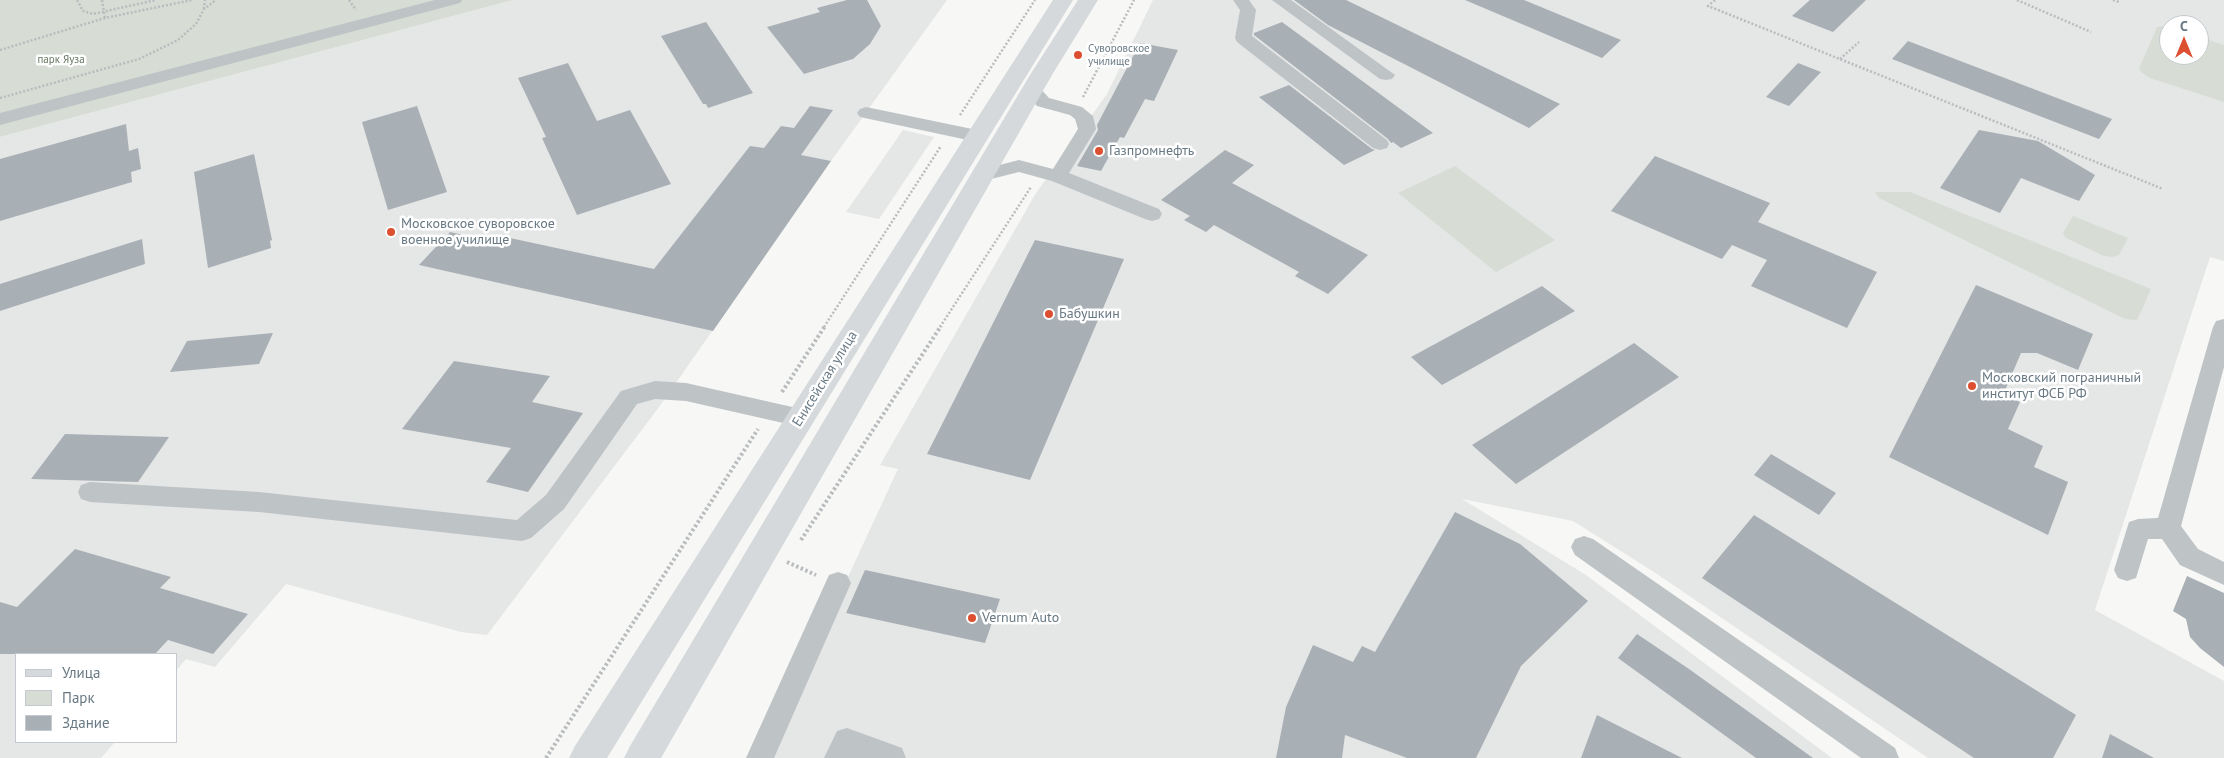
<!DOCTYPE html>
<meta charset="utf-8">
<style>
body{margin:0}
#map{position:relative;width:2224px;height:758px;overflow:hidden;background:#f7f7f5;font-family:"PT Sans",sans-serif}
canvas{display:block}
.legend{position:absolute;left:15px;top:653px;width:162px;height:90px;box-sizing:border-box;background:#fff;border:1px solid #c3c9ce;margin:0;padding:6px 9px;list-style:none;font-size:15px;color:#687984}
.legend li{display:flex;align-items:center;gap:10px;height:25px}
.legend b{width:25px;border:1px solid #c3c9ce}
.north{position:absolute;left:2159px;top:15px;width:50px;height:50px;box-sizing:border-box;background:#fff;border:1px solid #c3c9ce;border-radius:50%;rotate:0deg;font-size:14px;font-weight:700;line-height:20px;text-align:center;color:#687984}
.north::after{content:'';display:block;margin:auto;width:18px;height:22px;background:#dc4f30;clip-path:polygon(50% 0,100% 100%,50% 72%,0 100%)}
</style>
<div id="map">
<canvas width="2224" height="758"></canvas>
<ul class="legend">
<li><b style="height:6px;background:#d5d9dc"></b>Улица</li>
<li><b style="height:14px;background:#d7dcd4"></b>Парк</li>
<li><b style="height:14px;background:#a8b0b5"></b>Здание</li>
</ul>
<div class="north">С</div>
</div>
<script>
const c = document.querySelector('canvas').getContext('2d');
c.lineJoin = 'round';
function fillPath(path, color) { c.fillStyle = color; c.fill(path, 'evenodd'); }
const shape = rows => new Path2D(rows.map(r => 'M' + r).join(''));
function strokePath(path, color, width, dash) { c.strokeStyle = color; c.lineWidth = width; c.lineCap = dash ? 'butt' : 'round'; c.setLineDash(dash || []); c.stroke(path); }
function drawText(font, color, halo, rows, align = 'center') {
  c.font = font + ' "PT Sans",sans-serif'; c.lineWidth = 5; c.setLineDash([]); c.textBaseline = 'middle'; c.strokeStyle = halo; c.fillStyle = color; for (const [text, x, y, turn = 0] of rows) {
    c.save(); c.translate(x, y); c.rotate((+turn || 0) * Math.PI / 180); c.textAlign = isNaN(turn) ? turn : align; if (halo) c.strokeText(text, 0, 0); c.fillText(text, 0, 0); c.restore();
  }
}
fillPath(shape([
 [513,0,947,0,831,161,659,407,487,635,461,632,286,584,215,667,186,659,176,671,176,654,16,654,16,742,115,742,101,758,0,758,0,137],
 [1153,0,2224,0,2224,261,2210,257,2095,610,2224,681,2224,758,1928,758,1654,572,1573,521,1462,499,1586,575,1832,758,764,758,898,469,880,465,1036,193,1107,94],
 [2169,25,2199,25,2199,55,2169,55],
 [903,130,934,137,879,219,846,212]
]), '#e5e6e6');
fillPath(shape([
 [0,0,513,0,0,137],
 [2164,26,2169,27,2169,55,2199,55,2199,37,2224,45,2224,102,2150,78,2142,73,2139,69,2157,27],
 [1455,166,1555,240,1496,272,1398,193],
 [1875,192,1910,192,2151,289,2137,320,2125,319,1879,198],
 [2073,216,2128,238,2119,255,2113,257,2104,256,2066,238,2063,233]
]), '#d7dcd4');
fillPath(shape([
 [847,0,867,0,881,26,870,44,853,59,804,74,767,27,820,12,817,8],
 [1294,0,1346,0,1560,104,1529,128,1328,25],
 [1465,0,1524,0,1621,40,1602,58],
 [1810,0,1866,0,1833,32,1792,16],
 [706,22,753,93,708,108,706,104,703,104,661,36],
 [1282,22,1418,122,1433,133,1401,148,1393,142,1391,143,1388,139,1254,35,1254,33],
 [1908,41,2112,119,2099,139,1892,59],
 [1140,43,1178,50,1154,101,1145,99,1124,138,1120,137,1101,171,1077,166,1098,130,1097,125],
 [568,63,597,121,630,110,671,184,577,215,542,138,546,137,518,78],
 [1798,63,1821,72,1789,106,1766,97],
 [1289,85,1372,149,1375,150,1344,165,1259,97],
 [417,106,447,192,388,210,362,122],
 [810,106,833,110,801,155,831,161,713,331,419,265,450,232,490,241,496,235,654,269,750,146,764,148,781,126,794,128],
 [126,124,129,151,138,148,141,169,131,172,132,182,0,221,0,159],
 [1979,130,2038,141,2095,175,2079,201,2021,178,2000,213,1940,188],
 [1225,150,1254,165,1232,183,1368,255,1328,294,1295,276,1299,272,1214,225,1206,232,1184,220,1190,216,1161,200],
 [254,154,272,240,270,241,271,248,208,268,194,172],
 [1655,156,1770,203,1758,222,1877,272,1847,328,1751,286,1767,260,1732,245,1722,259,1611,211],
 [142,239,145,264,0,311,0,284],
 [1035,240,1124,259,1030,480,927,454],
 [1976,285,2093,334,2078,370,2037,353,2021,353,2003,395,2020,402,2008,429,2043,446,2034,467,2068,482,2048,535,1889,457],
 [1542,286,1575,311,1442,385,1411,357],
 [273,333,259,364,170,372,187,341],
 [1634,343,1679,377,1516,484,1472,445],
 [454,361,550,376,532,402,583,413,528,492,486,482,511,448,402,429],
 [65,434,169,437,138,482,31,479],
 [1771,454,1836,493,1819,515,1754,475],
 [1455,512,1520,544,1588,601,1521,666,1476,758,1407,758,1345,735,1342,758,1276,758,1286,707,1313,645,1353,662,1362,646,1375,652],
 [1754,515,2076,715,2053,758,1974,758,1702,578],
 [75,549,171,577,160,588,248,614,213,654,168,640,155,654,0,654,0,602,17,607],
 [865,570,1000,599,985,643,846,613],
 [2187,576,2224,593,2224,667,2200,648,2190,637,2186,619,2173,611],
 [1637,634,1689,669,1813,758,1756,758,1618,658],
 [1597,715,1682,758,1581,758],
 [2110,734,2154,758,2102,758]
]), '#a8b0b5');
strokePath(shape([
 [77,0,83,11,93,14,156,0],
 [102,0,105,18],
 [349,0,356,10],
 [1715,0,1708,6,2163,189],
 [2017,0,2091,32],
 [2113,0,2119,2],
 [204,9,205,0],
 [0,50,105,18,192,0],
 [1840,59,1859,42],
 [1083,97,1134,0],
 [0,98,139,59,178,40,196,24,204,9,216,0],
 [960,115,1035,0],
 [824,327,941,146],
 [940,327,1031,187]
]), '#b9bcbe', 2.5, [2, 2]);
strokePath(shape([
 [782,392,825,326],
 [801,540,941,326],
 [787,562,816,575],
 [546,758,758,429]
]), '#b9bcbe', 4, [2.5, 2.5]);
fillPath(shape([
 [435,0,462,0,460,3,0,125,0,113,435,0],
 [1233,0,1249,0,1256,10,1252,36,1387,140,1389,144,1387,148,1380,150,1373,148,1237,42,1235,38,1240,10,1233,0],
 [1272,0,1291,0,1395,75,1392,79,1386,80,1380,79,1272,0],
 [1032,85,1038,86,1049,98,1082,107,1093,116,1096,129,1069,173,1159,209,1162,214,1159,219,1152,221,1145,219,1052,181,1019,172,983,181,976,179,973,175,976,171,1019,160,1053,169,1078,129,1075,119,1070,115,1037,106,1023,90,1026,86,1032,85],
 [866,107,977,130,984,132,986,136,984,140,977,142,860,117,857,113,860,109,866,107],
 [2224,319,2224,367,2181,526,2198,549,2224,562,2224,585,2180,565,2162,539,2148,539,2136,578,2127,581,2118,578,2114,570,2129,522,2138,519,2158,518,2213,327,2216,321,2224,319],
 [655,381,686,383,801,409,809,412,813,418,809,424,801,427,686,401,655,399,637,404,564,509,531,538,522,541,259,512,90,502,81,499,78,492,81,485,90,482,259,492,517,520,546,495,621,391,655,381],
 [1584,536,1593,539,1895,748,1899,758,1861,758,1575,555,1571,547,1575,539,1584,536],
 [838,572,847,575,851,583,774,758,746,758,829,575,838,572],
 [847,728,902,748,906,758,824,758,837,731,847,728]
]), '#bec3c6');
fillPath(shape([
 [1053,0,1073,0,607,758,569,758,575,746,1053,0],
 [1078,0,1098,0,1052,75,661,758,624,758,630,746,1030,75,1078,0]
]), '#d5d9dc');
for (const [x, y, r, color] of [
 [1078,55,5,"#dc4f30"],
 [1099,151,5,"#dc4f30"],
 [391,232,5,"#dc4f30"],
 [1049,314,5,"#dc4f30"],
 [1972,386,5,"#dc4f30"],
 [972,618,5,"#dc4f30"]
]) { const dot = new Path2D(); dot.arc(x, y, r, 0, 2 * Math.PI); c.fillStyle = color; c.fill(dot); strokePath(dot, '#fff', 2); }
drawText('11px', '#687984', '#fff', [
 ["Суворовское",1088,49],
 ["училище",1088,62]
], 'left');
drawText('11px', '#677762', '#fff', [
 ["парк Яуза",61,60]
]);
drawText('14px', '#687984', '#fff', [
 ["Газпромнефть",1109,151],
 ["Московское суворовское",401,224],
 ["военное училище",401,240],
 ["Бабушкин",1059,314],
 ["Московский пограничный",1982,378],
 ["институт ФСБ РФ",1982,394],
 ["Vernum Auto",982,618]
], 'left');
drawText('14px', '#687984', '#fff', [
 ["Енисейская улица",825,379,-58]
]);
</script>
